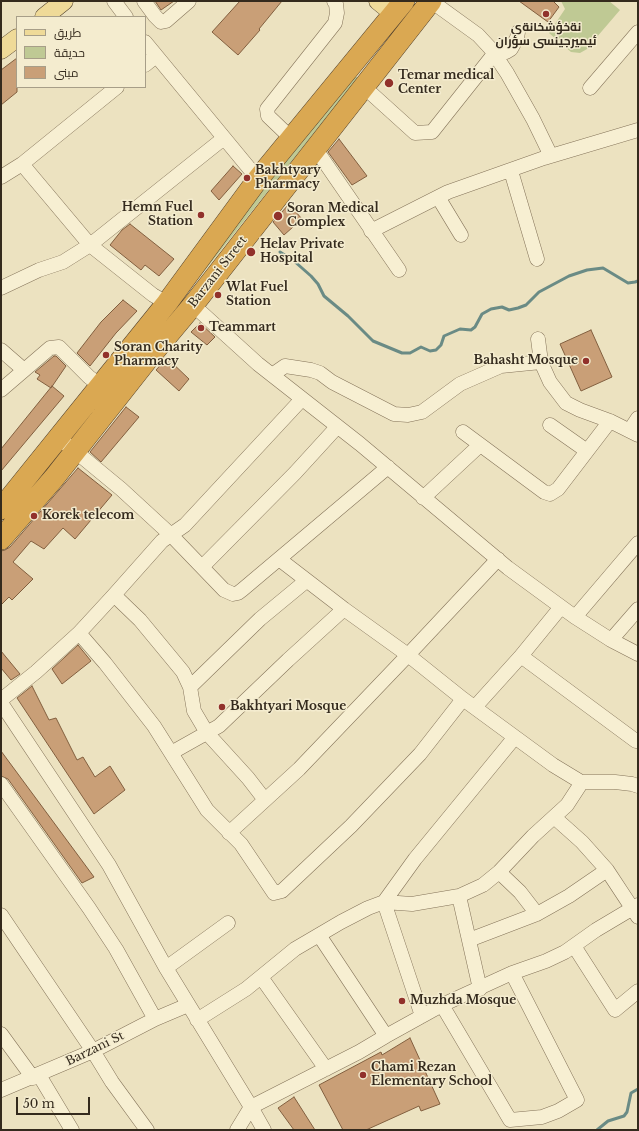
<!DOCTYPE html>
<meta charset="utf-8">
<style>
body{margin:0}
#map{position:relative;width:639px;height:1131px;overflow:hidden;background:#ece2c0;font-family:"Libre Baskerville",Cairo,serif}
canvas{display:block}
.frame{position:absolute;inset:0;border:2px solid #342a1d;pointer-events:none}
.legend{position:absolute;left:16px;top:16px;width:130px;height:72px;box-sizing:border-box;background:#f4eccf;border:1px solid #a79e88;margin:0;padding:5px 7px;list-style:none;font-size:12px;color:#342a1d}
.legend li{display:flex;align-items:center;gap:8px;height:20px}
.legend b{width:20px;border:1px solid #a79e88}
.scale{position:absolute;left:16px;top:1097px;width:74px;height:18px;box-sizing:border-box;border:2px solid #342a1d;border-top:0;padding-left:5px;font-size:12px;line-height:14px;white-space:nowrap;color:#342a1d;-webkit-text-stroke:3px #f4eccf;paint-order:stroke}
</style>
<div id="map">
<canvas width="639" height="1131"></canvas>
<div class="frame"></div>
<ul class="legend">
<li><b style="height:5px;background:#efda98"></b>طريق</li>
<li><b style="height:11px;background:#bfc994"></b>حديقة</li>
<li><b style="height:11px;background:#c99f77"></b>مبنى</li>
</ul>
<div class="scale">50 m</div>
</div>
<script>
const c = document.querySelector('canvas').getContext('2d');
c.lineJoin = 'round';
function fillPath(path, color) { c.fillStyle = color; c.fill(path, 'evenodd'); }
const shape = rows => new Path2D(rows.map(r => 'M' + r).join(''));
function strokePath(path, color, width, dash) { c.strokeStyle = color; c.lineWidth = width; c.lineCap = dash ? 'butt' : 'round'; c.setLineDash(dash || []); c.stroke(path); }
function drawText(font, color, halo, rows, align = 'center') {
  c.font = font + ' "Libre Baskerville",Cairo,serif'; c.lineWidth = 3; c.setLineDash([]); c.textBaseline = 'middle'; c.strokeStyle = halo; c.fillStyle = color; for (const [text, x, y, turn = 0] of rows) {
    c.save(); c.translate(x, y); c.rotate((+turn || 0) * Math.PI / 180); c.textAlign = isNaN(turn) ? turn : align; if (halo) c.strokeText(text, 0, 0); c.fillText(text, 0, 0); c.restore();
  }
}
fillPath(shape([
 [561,1,609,1,620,10,596,38,596,44,580,53,571,52,549,33,565,9],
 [354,76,357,77,357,79,70,440,67,442,268,180]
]), '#bfc994');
strokePath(shape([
 [280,252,294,261,311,276,318,284,324,296,348,316,373,341,402,353,410,353,421,347,430,351,436,350,441,345,444,336,460,329,471,330,475,327,482,314,491,309,502,307,509,310,518,308,526,305,539,292,569,276,587,270,603,268,628,283,635,282,638,281],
 [597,1130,608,1121,624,1116,627,1112,631,1093,638,1089]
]), '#6a8b85', 3);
const building = shape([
 [155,1,174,1,161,10,155,1],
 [240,1,282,1,259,29,260,30,238,55,212,32,240,1],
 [519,1,553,1,559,7,548,22,519,1],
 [17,58,17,92,1,105,1,70,17,58],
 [339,139,367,176,352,185,328,152,339,139],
 [233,166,242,174,219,200,211,191,233,166],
 [289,204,302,219,284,235,273,222,289,204],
 [130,224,174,259,159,276,145,265,141,270,110,245,122,230,130,224],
 [123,300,137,311,116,333,90,366,77,353,101,322,123,300],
 [200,323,215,337,207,345,191,332,200,323],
 [591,330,612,377,581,391,560,344,591,330],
 [54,356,56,356,66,366,51,388,37,379,40,375,35,372,54,356],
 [167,358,189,379,179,391,156,370,167,358],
 [52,386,64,396,1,471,1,449,52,386],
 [126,407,139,417,101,462,90,452,126,407],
 [78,468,112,495,75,539,63,528,44,549,31,541,13,562,33,579,12,600,9,597,1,605,1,551,5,550,10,547,78,468],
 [78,645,91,661,62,684,52,669,78,645],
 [1,651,20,674,11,680,1,668,1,651],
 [32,686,49,720,56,718,77,760,83,757,95,777,110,766,125,790,94,814,17,698,32,686],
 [1,751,94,877,82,883,8,779,1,776,1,751],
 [410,1038,440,1104,421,1111,419,1106,366,1130,343,1130,319,1085,381,1052,382,1055,410,1038],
 [294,1097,315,1130,294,1130,278,1108,294,1097]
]);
fillPath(building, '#c99f77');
strokePath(building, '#825f3f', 1);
const minor = shape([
 [114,1,126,17],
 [144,1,155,16,161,22,166,21,189,1],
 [431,1,478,35,491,49,507,73,533,119,551,156],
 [145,42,258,179],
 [145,65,156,56],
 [363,86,415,133,432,132,494,54,506,52,511,49,517,38,518,32],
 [590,88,638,32],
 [291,138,268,116,267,109,335,23,337,13,336,4,334,1],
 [315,148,399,270],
 [22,164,90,245,153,295,167,303],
 [511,171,537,259],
 [1,177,22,164,117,87],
 [438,197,461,235],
 [371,231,448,192,544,158,638,130],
 [1,288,39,270,63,262,90,245,219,142,225,140],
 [193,305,258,364,360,444,508,568,575,617,611,640,638,654],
 [538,339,541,362,550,382,566,403,580,410,610,421,638,435],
 [1,350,24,370],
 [272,375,285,366,311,370,320,373,332,382,394,414,408,415,422,412,460,384,501,366,541,362],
 [1,390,50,348,59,347,89,377,100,385],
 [550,425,587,451],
 [630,430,638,418],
 [463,432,544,492,550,494,558,489,610,421],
 [58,437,121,489,171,535,224,590,233,594,238,593,242,590,388,467],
 [423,498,480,445],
 [279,559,344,609,408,655,463,699,553,765,581,782,615,782,632,784,638,786],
 [202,567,295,473,337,427],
 [114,595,140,620,183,672,190,687,194,711,207,733,248,778,265,800],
 [575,617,638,543],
 [79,633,105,663,154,726,207,810,241,844,274,893,282,891,351,826,420,754,463,699],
 [611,640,638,609],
 [521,656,636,741],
 [190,687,260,619,306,581],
 [1,700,36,672,79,633,114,595,162,541,185,525,302,399],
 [1,703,109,865,166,968,251,1107,264,1130],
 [475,707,521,656,561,607],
 [171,753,219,726,288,660,344,609],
 [1,784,89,908,116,949,155,1019],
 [554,817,582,842,607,870,638,917],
 [229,833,299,769,408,655,498,559],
 [499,872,520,892,537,914],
 [459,896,480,989],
 [1,915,93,1051,112,1082,147,1130],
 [319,935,386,1036],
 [469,940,537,914,569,896,607,870],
 [574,946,615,1010,638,991],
 [166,968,228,923],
 [261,977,326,1069],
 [442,1005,510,1120,542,1117,558,1111,577,1100,512,973],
 [422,1016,384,902,415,859,515,737],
 [197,1020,246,989,295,949,341,922,368,908,384,902,412,904,459,896,483,885,499,872,533,836,567,805,582,782],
 [1,1034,33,1078],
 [39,1075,72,1130],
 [1,1090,93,1051,155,1019,188,1005],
 [237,1130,251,1107,359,1052,386,1036,442,1005,512,973,546,961,565,952,596,930,638,905]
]);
const major = shape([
 [378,1,394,14],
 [44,17,64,1],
 [1,50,17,38]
]);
const highway = shape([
 [1,509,167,303,258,179,404,1],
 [1,539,54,478,147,360,193,305,431,1]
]);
strokePath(minor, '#847359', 15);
strokePath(major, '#52412d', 19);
strokePath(highway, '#52412d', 22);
strokePath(minor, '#f7efd2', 14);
strokePath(major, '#efda98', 18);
strokePath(highway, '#daa852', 21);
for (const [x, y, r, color] of [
 [546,14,4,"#91312b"],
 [389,83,5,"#91312b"],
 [247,178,4,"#91312b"],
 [201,215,4,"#91312b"],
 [278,216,5,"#91312b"],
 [251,252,5,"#91312b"],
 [218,295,4,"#91312b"],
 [201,328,4,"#91312b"],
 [106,355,4,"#91312b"],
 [586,361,4,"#91312b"],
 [34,516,4,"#91312b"],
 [222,707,4,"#91312b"],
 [402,1001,4,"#91312b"],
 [363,1075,4,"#91312b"]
]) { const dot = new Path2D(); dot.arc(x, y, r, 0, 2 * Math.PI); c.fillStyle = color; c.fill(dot); strokePath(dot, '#f4eccf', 1.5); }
drawText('bold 12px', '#342a1d', '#f4eccf', [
 ["نةخؤشخانةى",546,28,"center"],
 ["ئیميرجينسى سؤران",546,42,"center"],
 ["Temar medical",398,76],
 ["Center",398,90],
 ["Bakhtyary",255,171],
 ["Pharmacy",255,185],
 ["Hemn Fuel",193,208,"right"],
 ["Station",193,222,"right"],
 ["Soran Medical",287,209],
 ["Complex",287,223],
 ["Helav Private",260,245],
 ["Hospital",260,259],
 ["Wlat Fuel",226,288],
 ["Station",226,302],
 ["Teammart",209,328],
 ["Soran Charity",114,348],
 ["Pharmacy",114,362],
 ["Bahasht Mosque",578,361,"right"],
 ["Korek telecom",42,516],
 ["Bakhtyari Mosque",230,707],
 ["Muzhda Mosque",410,1001],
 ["Chami Rezan",371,1068],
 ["Elementary School",371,1082]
], 'left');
drawText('12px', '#342a1d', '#f4eccf', [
 ["Barzani Street",218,272,-52],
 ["Barzani St",95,1049,-26]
]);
</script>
